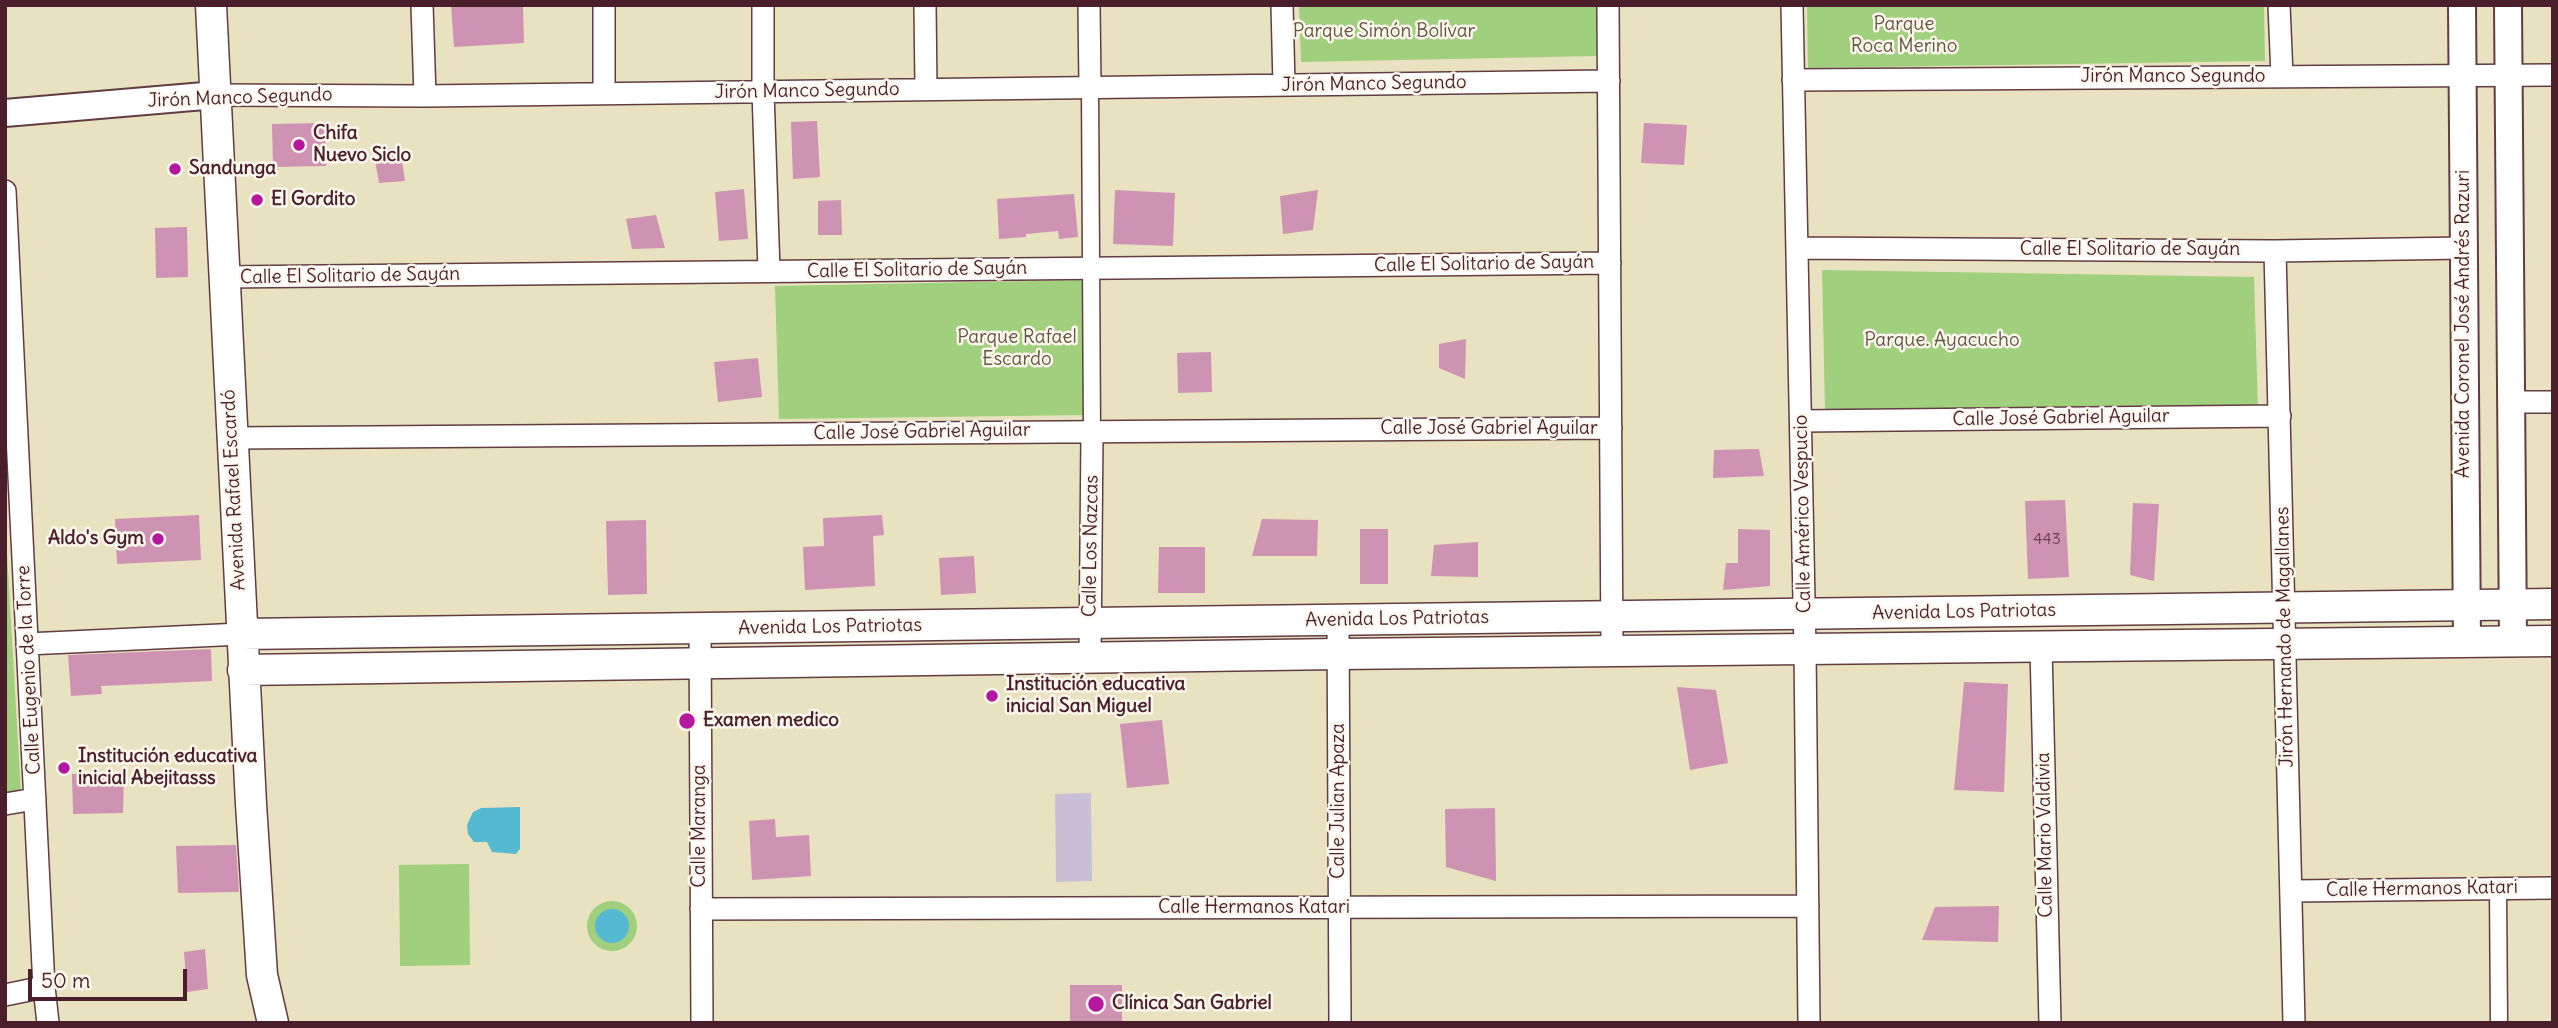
<!DOCTYPE html>
<meta charset="utf-8">
<style>
body{margin:0}
#map{position:relative;width:2558px;height:1028px;overflow:hidden;background:#e9e2c0;font-family:Delius,sans-serif}
canvas{display:block}
.frame{position:absolute;inset:0;border:7px solid #4a1f2b;pointer-events:none}
.scale{position:absolute;left:28px;top:969px;width:159px;height:32px;box-sizing:border-box;border:4px solid #4a1f2b;border-top:0;padding-left:9px;font-size:21px;line-height:24px;white-space:nowrap;color:#4a1f2b;-webkit-text-stroke:5px #fbf7ec;paint-order:stroke}
</style>
<div id="map">
<canvas width="2558" height="1028"></canvas>
<div class="frame"></div>
<div class="scale">50 m</div>
</div>
<script>
const c = document.querySelector('canvas').getContext('2d');
c.lineJoin = 'round';
function fillPath(path, color) { c.fillStyle = color; c.fill(path, 'evenodd'); }
const shape = rows => new Path2D(rows.map(r => 'M' + r).join(''));
function strokePath(path, color, width, dash) { c.strokeStyle = color; c.lineWidth = width; c.lineCap = dash ? 'butt' : 'round'; c.setLineDash(dash || []); c.stroke(path); }
function drawText(font, color, halo, rows, align = 'center') {
  c.font = font + ' Delius,sans-serif'; c.lineWidth = 5; c.setLineDash([]); c.textBaseline = 'middle'; c.strokeStyle = halo; c.fillStyle = color; for (const [text, x, y, turn = 0] of rows) {
    c.save(); c.translate(x, y); c.rotate((+turn || 0) * Math.PI / 180); c.textAlign = isNaN(turn) ? turn : align; if (halo) c.strokeText(text, 0, 0); c.fillText(text, 0, 0); c.restore();
  }
}
fillPath(shape([
 [1091,793,1092,881,1056,882,1055,794]
]), '#c9bfd7');
fillPath(shape([
 [1299,5,1596,5,1597,56,1301,62],
 [1807,5,2264,5,2265,61,1808,68],
 [1822,270,2254,277,2258,411,1825,411],
 [1086,280,1087,415,779,419,775,286],
 [5,519,21,794,5,796],
 [469,864,470,965,400,966,399,865],
 '587 926a25 25 0 1 1 50 0a25 25 0 1 1-50 0Z'
]), '#a0cf7d');
fillPath(shape([
 [520,807,520,849,516,854,492,852,487,842,474,842,468,834,467,825,473,812,481,808],
 '595 926a17 17 0 1 1 34 0a17 17 0 1 1-34 0Z'
]), '#54bad2');
fillPath(shape([
 [451,5,523,5,524,43,454,47],
 [817,121,820,177,793,179,791,122],
 [325,123,326,166,273,167,272,124],
 [1644,123,1687,125,1684,165,1641,163],
 [400,148,405,181,379,183,373,149],
 [744,189,748,239,719,241,715,192],
 [1115,190,1175,193,1173,246,1113,244],
 [1318,190,1313,230,1283,234,1280,196],
 [1074,194,1078,237,1059,239,1058,231,1026,234,1026,237,999,239,997,199],
 [841,200,842,235,818,235,818,201],
 [656,215,665,248,632,249,626,219],
 [187,227,188,277,156,278,155,228],
 [1466,339,1465,379,1439,368,1439,344],
 [1211,352,1212,392,1178,393,1177,353],
 [758,358,762,397,718,402,714,362],
 [1759,449,1764,476,1713,478,1714,450],
 [2065,500,2069,577,2028,579,2025,501],
 [2133,503,2159,504,2154,581,2130,575],
 [199,515,201,560,117,564,115,519],
 [882,515,884,535,873,536,875,586,805,590,803,547,824,546,823,518],
 [1262,519,1318,520,1317,556,1252,556],
 [646,520,647,594,608,595,606,521],
 [1360,529,1388,529,1388,584,1360,584],
 [1738,529,1770,530,1770,586,1723,590,1726,563,1738,563],
 [1478,542,1478,577,1431,576,1434,545],
 [1159,547,1205,547,1205,593,1158,593],
 [974,556,976,593,941,595,939,558],
 [211,649,212,681,101,686,102,694,71,696,68,655],
 [1964,682,2008,684,2004,792,1954,790],
 [1677,687,1716,690,1728,763,1690,770],
 [1162,720,1169,784,1127,788,1120,724],
 [124,773,123,813,73,814,72,774],
 [1495,808,1496,881,1446,867,1445,809],
 [775,819,776,837,809,835,811,876,752,880,749,821],
 [236,845,239,892,178,893,176,846],
 [1999,906,1998,942,1922,940,1935,907],
 [205,949,208,989,187,992,184,952],
 [1070,985,1122,985,1122,1023,1070,1023]
]), '#ce92b2');
const pedestrian = shape([
 [1090,87,1092,432],
 [2498,888,2499,1023]
]);
const minor = shape([
 [422,5,425,96],
 [763,5,763,91,769,271],
 [925,5,926,89],
 [1089,5,1090,87],
 [1282,5,1284,85],
 [1608,5,1612,652],
 [1792,5,1805,650,1809,1023],
 [2279,5,2282,76],
 [1793,80,2553,75],
 [604,93,604,5],
 [216,95,425,96,1609,81],
 [5,191,44,987,48,1023],
 [1797,248,2275,251,2464,248],
 [2275,251,2294,1023],
 [224,277,1610,263],
 [2511,402,2553,402],
 [1801,421,2280,416],
 [232,438,1611,428],
 [1338,620,1340,1023],
 [700,628,702,1023],
 [27,644,241,634],
 [2041,647,2050,1023],
 [1090,659,1092,432],
 [5,804,35,799],
 [2292,891,2553,888],
 [701,909,1808,906],
 [5,995,44,987]
]);
const tertiary = shape([
 [2462,5,2467,642],
 [2508,5,2513,641],
 [5,113,216,95]
]);
const secondary = shape([
 [211,5,251,804,262,975,273,1023],
 [241,634,2553,604],
 [243,670,1338,654,2553,641]
]);
strokePath(pedestrian, '#623c41', 19);
strokePath(minor, '#623c41', 24);
strokePath(tertiary, '#623c41', 30);
strokePath(secondary, '#623c41', 33);
strokePath(pedestrian, '#fff', 16);
strokePath(minor, '#fff', 21);
strokePath(tertiary, '#fff', 26);
strokePath(secondary, '#fff', 30);
for (const [x, y, r, color] of [
 [299,145,7,"#b5179e"],
 [175,169,7,"#b5179e"],
 [257,200,7,"#b5179e"],
 [158,539,7,"#b5179e"],
 [992,696,7,"#b5179e"],
 [687,721,9,"#b5179e"],
 [64,768,7,"#b5179e"],
 [1096,1004,9,"#b5179e"]
]) { const dot = new Path2D(); dot.arc(x, y, r, 0, 2 * Math.PI); c.fillStyle = color; c.fill(dot); strokePath(dot, '#fbf7ec', 2.5); }
drawText('16px', '#6b3c4d', null, [
 ["443",2047,539]
]);
drawText('19px', '#645444', '#fbf7ec', [
 ["Parque",1904,25],
 ["Roca Merino",1904,47],
 ["Parque Simón Bolívar",1384,32],
 ["Parque Rafael",1017,338],
 ["Escardo",1017,360],
 ["Parque. Ayacucho",1942,341]
]);
drawText('19px', '#4a1f2b', '#fbf7ec', [
 ["Jirón Manco Segundo",2173,77],
 ["Jirón Manco Segundo",1374,84,-1],
 ["Jirón Manco Segundo",807,91,-1],
 ["Jirón Manco Segundo",240,98,-2],
 ["Calle El Solitario de Sayán",2130,250],
 ["Calle El Solitario de Sayán",1484,264,-1],
 ["Calle El Solitario de Sayán",917,270,-1],
 ["Calle El Solitario de Sayán",350,276,-1],
 ["Avenida Coronel José Andrés Razuri",2464,324,-90],
 ["Calle José Gabriel Aguilar",2061,418,-1],
 ["Calle José Gabriel Aguilar",1489,429],
 ["Calle José Gabriel Aguilar",922,432,-1],
 ["Avenida Rafael Escardó",234,490,-93],
 ["Calle Américo Vespucio",1803,514,-91],
 ["Calle Los Nazcas",1091,546,-89],
 ["Avenida Los Patriotas",1964,612,-1],
 ["Avenida Los Patriotas",1397,619,-1],
 ["Avenida Los Patriotas",830,627,-1],
 ["Jirón Hernando de Magallanes",2285,637,-91],
 ["Calle Eugenio de la Torre",29,670,-93],
 ["Calle Julian Apaza",1339,801,-90],
 ["Calle Maranga",700,826,-90],
 ["Calle Mario Valdivia",2045,835,-91],
 ["Calle Hermanos Katari",2422,889,-1],
 ["Calle Hermanos Katari",1254,908]
]);
drawText('bold 19px', '#4a1f2b', '#fbf7ec', [
 ["Chifa",313,134],
 ["Nuevo Siclo",313,156],
 ["Sandunga",189,169],
 ["El Gordito",271,200],
 ["Aldo's Gym",144,539,"right"],
 ["Institución educativa",1006,685],
 ["inicial San Miguel",1006,707],
 ["Examen medico",703,721],
 ["Institución educativa",78,757],
 ["inicial Abejitasss",78,779],
 ["Clínica San Gabriel",1112,1004]
], 'left');
</script>
